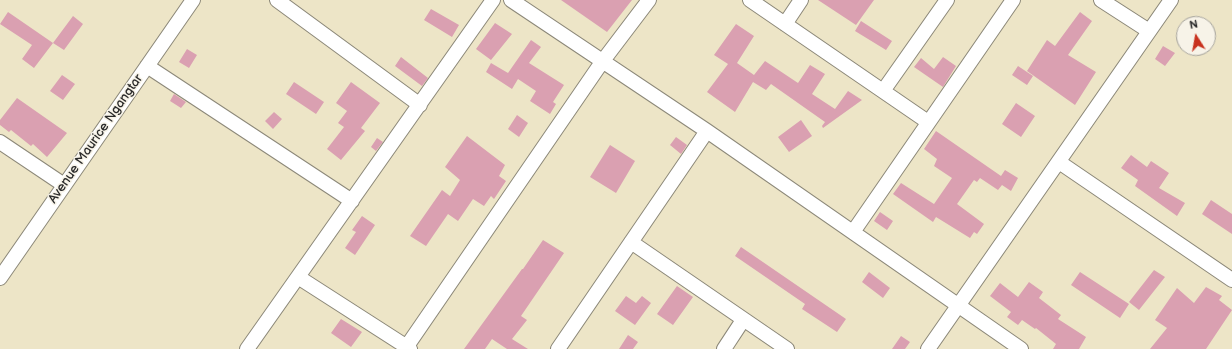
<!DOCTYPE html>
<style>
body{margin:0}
#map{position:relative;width:1232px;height:349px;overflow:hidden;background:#ede5c7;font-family:"Balsamiq Sans",sans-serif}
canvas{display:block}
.north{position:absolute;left:1176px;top:16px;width:40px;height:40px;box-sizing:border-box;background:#f7f3e8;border:1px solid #a5a39c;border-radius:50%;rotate:349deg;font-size:11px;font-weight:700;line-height:16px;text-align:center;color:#2b2b2b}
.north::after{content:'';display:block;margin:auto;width:14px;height:18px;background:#c8321e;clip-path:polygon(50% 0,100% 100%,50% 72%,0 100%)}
</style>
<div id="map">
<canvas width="1232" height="349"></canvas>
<div class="north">N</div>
</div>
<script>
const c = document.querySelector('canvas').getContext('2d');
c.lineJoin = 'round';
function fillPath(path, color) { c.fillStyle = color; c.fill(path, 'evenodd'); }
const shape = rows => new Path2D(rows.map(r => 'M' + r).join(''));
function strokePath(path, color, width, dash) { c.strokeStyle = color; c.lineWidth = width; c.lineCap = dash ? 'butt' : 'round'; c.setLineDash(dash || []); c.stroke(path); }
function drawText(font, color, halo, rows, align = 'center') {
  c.font = font + ' "Balsamiq Sans",sans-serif'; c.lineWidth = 3; c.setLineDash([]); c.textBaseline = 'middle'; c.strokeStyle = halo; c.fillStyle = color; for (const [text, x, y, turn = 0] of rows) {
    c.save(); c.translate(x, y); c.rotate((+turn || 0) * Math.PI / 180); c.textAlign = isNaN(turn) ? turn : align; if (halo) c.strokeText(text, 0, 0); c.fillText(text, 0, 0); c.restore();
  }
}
fillPath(shape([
 [561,0,632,0,607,32],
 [818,0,874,0,856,25],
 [431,9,459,25,452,37,424,20],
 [8,12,53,43,34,68,22,59,32,45,0,24],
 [1080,12,1092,21,1068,55,1096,72,1075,105,1027,71,1047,40,1055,46],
 [73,16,83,24,64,50,53,43],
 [861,21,892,41,886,50,855,31],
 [495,23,512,34,491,60,476,49],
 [736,24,754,36,737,63,754,75,765,61,798,83,810,65,825,74,812,94,835,109,848,91,862,100,823,128,822,126,825,122,771,84,766,90,753,82,735,112,707,92,728,64,714,55],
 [531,40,541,47,529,63,564,85,553,102,556,104,550,114,530,101,536,91,518,79,512,89,486,72,491,63,508,73],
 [1163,46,1175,53,1165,66,1155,59],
 [187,49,197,55,189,68,179,62],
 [401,57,428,78,422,86,395,66],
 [943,57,956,66,943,87,914,67,921,58,934,69],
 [1018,66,1033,76,1027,85,1012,75],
 [62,75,75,84,63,100,50,91],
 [294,82,324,102,316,114,286,94],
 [351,82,380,103,361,128,365,131,341,160,327,149,344,127,338,123,347,111,336,103],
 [174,94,186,102,181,108,170,101],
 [17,98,67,133,47,157,33,144,31,146,11,130,9,132,0,125,0,120],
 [1016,103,1035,116,1021,137,1002,124],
 [274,112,282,119,273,129,265,121],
 [517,115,528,123,519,137,508,129],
 [801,120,812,136,789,152,778,137],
 [936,131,1001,176,1005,170,1018,178,1011,191,1002,185,998,190,980,178,977,182,974,180,957,204,984,224,977,234,974,232,970,238,936,217,933,222,893,194,901,183,934,204,952,178,934,166,937,159,924,149],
 [467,136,505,165,499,176,506,181,494,199,491,196,484,206,473,199,458,221,448,214,426,246,410,236,442,190,450,196,460,180,445,167],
 [676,137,687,145,681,154,670,145],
 [377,138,383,142,376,151,371,147],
 [610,145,635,161,616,193,590,177],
 [1131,155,1147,167,1151,161,1169,173,1159,188,1185,203,1177,216,1135,186,1138,180,1121,168],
 [1211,200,1232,214,1232,234,1202,214],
 [880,212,893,221,887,230,874,221],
 [362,216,375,225,355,255,345,248,356,232,352,230],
 [543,240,564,253,521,316,527,320,512,339,528,349,507,349,492,339,485,349,464,349,522,269,523,269],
 [741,247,846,319,837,332,802,309,805,304,735,256],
 [1154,270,1165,277,1139,310,1129,302],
 [869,272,890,288,883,298,862,282],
 [1080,272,1129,304,1120,318,1071,285],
 [1029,282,1043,292,1039,298,1061,315,1058,319,1086,337,1079,349,1053,349,1056,344,1036,328,1035,329,1022,320,1018,325,1007,317,1011,312,990,296,1000,283,1018,297],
 [677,286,693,297,673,325,657,314],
 [1206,287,1222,296,1219,300,1232,310,1206,349,1150,349,1167,328,1155,320,1177,288,1194,303],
 [626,296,636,303,642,296,651,303,635,325,615,311],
 [341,319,362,332,351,347,331,333],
 [628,335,638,342,633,349,619,349],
 [901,336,910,342,905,349,892,349]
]), '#daa0b1');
const minor = shape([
 [277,0,420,105],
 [511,0,707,131,1021,349],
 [750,0,928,122],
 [1101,0,1149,31],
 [785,24,801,0],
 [147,66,352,201],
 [883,91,947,0],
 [0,142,64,185],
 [1059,162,1232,280],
 [853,232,1013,0],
 [631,242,787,349],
 [298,277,410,349],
 [0,278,193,0],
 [247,349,493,0],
 [405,349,602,62,649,0],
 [558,349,707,131],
 [724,349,743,320],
 [928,349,1171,0]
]);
strokePath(minor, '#8c8879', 16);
strokePath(minor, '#fff', 14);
drawText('13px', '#2b2b2b', '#f7f3e8', [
 ["Avenue Maurice Ngangtar",96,139,-55]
]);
</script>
